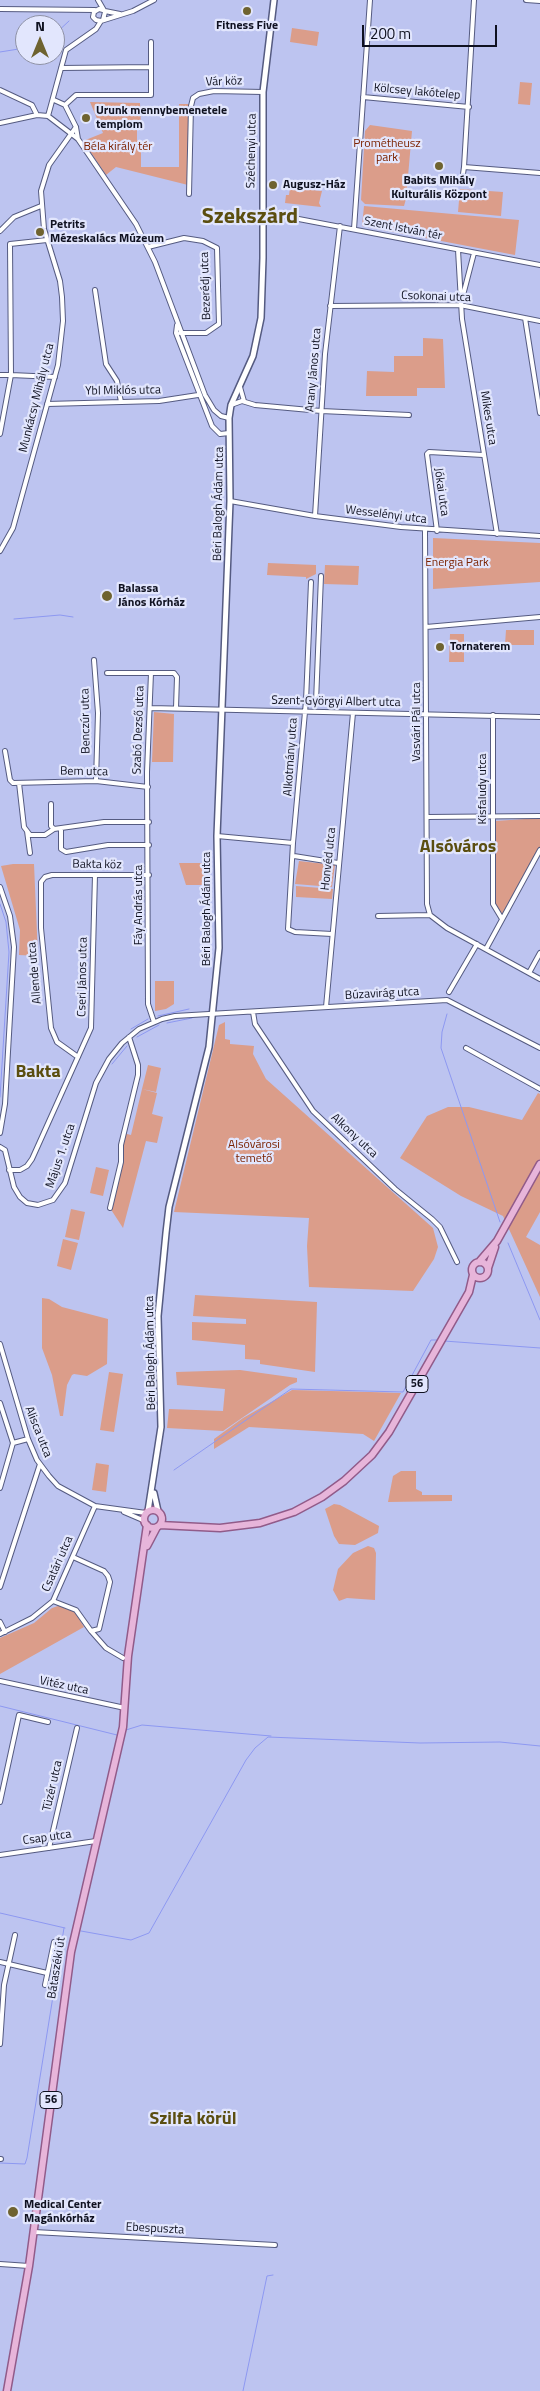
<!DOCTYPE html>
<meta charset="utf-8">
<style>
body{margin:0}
#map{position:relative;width:540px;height:2391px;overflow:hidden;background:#bdc4f0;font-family:"Titillium Web",sans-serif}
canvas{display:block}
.north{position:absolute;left:15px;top:15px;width:50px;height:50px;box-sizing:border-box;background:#e2e6fd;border:1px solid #8e91a5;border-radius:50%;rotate:0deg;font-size:14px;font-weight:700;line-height:20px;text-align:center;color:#0f1120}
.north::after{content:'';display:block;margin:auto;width:18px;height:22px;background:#6f6330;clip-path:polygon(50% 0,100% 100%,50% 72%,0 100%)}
.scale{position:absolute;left:362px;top:25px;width:135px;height:22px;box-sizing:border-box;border:2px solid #0f1120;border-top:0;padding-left:6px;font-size:15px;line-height:18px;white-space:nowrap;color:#0f1120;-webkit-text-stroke:4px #e2e6fd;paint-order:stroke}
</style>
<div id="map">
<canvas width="540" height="2391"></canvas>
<div class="north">N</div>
<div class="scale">200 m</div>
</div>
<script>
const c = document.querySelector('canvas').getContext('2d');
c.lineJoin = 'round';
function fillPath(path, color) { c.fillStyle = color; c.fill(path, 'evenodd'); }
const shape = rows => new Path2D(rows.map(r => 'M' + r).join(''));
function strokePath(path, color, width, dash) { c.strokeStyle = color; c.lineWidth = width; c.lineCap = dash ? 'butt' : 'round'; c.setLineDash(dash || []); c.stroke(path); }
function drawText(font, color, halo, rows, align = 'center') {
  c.font = font + ' "Titillium Web",sans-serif'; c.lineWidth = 4.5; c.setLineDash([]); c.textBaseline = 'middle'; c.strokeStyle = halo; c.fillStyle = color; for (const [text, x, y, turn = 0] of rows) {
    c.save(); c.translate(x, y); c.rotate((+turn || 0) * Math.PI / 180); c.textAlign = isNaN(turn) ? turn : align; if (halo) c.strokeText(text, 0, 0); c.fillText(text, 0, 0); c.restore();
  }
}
fillPath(shape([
 [292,28,319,32,317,46,290,42],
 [520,82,532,83,530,105,518,104],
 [90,102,140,103,141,126,137,127,137,140,141,141,141,167,179,167,179,104,189,104,188,185,116,167,106,175,83,141,103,133],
 [370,125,412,131,406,199,404,206,365,204,361,200,365,131],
 [290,188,322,191,319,203,321,207,285,203,286,195,289,195],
 [460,189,503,192,501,216,458,212],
 [364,206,519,220,515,255,362,226],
 [423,338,443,339,445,388,417,388,417,396,366,396,367,371,394,372,394,356,423,356],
 [433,538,540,543,540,582,433,589],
 [268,563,316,565,316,574,306,579,306,577,267,575],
 [325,565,359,566,358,585,324,584],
 [506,630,534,630,534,645,505,645],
 [450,634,464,634,464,662,449,662],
 [154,712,174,714,173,762,152,762],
 [540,818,540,847,502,917,496,907,495,821],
 [299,861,335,865,332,887,295,884],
 [179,863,207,863,208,885,186,885],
 [13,864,34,864,38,956,19,955,20,930,1,866],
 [296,886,333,889,332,899,296,897],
 [155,981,174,981,174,1004,166,1009,155,1011],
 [225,1022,225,1039,230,1040,230,1044,254,1046,253,1054,266,1079,433,1228,438,1247,434,1259,413,1291,309,1287,307,1246,309,1218,174,1212,219,1025],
 [148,1065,161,1068,156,1092,142,1089],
 [142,1089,157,1093,152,1114,163,1117,157,1143,146,1141,123,1228,110,1208,121,1162,123,1133,131,1135],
 [538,1093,540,1094,540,1212,526,1237,540,1245,540,1297,503,1216,461,1196,400,1158,427,1116,448,1107,469,1107,522,1120],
 [96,1167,109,1170,103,1196,90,1193],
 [71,1209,85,1212,79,1240,65,1237],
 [63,1239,78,1243,71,1270,57,1266],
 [195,1295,317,1302,315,1372,260,1364,260,1360,245,1359,245,1345,192,1340,192,1322,246,1324,246,1319,193,1316],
 [42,1298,49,1299,62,1307,108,1319,107,1364,87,1376,74,1374,72,1375,67,1385,63,1416,60,1416,52,1375,42,1348],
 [240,1370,297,1378,297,1382,290,1385,223,1431,167,1428,169,1409,223,1411,225,1389,177,1385,176,1372],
 [109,1372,123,1374,114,1432,100,1430],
 [292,1390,370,1392,401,1393,374,1441,363,1434,249,1427,214,1449,214,1439,243,1418],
 [96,1463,109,1465,106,1492,92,1490],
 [401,1471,416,1471,416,1489,422,1492,422,1495,452,1495,452,1501,388,1502,393,1476],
 [334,1504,340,1505,379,1526,378,1533,355,1545,339,1544,334,1536,325,1509],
 [368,1546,374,1548,376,1553,375,1600,347,1598,339,1601,333,1590,338,1569,353,1553],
 [61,1605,75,1612,84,1627,0,1674,0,1638,34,1623,52,1608]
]), '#db9d8a');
strokePath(shape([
 [55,34,69,21],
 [0,52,25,48],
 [14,619,60,615,73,617],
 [447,1014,442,1032,441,1048,500,1222],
 [158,1016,189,1009],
 [167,1023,192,1018],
 [131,1029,148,1019],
 [137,1037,159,1025],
 [112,1064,127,1046],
 [0,1097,9,952,6,922,0,904],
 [508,1243,540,1320],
 [444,1341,540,1348],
 [174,1470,291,1389,403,1392,431,1340,437,1340],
 [0,1706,117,1735],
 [126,1730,142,1725,271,1736],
 [0,1913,65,1928],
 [81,1931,131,1940,149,1933,246,1760,255,1748,268,1737,420,1743,500,1742,540,1746],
 [0,2163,25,2164,27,2158,64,1928],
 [243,2391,267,2276,273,2275]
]), '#8d98f1', 1);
const minor = shape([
 [98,0,105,12,103,20],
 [526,0,540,1],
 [0,9,95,10],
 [103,10,99,9,94,12,93,17,96,20,101,21,133,11,154,0],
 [105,11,120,14],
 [61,68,151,67],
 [0,90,32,105,37,115],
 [363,97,469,107],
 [54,100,65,105,76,127,78,139],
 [65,105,76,95,151,95,151,42],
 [48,116,78,139,136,224,155,262,205,395,214,410,221,416,229,418],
 [48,116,66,50,96,29,101,21],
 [0,123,37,115,48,116],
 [464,167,474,0],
 [463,174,464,167,540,173],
 [189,194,191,106,193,98,199,94,214,91,263,92],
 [262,212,540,265],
 [354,229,370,0],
 [0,231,14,217,41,206],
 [148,247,184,238,203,241,217,248,219,324,206,333,180,333],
 [458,250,462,319,497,534],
 [95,290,106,364,117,381,121,402],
 [461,303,474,253],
 [330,306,460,305,540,321],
 [525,318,540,413],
 [177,325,176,333,212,426,220,434,229,433],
 [0,375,11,375,10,244,47,240],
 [240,387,244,401],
 [47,404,159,401,198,395],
 [231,405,242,401,255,405,321,411,409,415],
 [0,434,11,375,55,377],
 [230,501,315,516,401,527,540,536],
 [315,516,325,354,340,226],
 [425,530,427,904,430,915],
 [437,531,427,454,429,452,483,455],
 [0,551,13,528,58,365,63,321,62,297,60,281,44,229,41,191,49,165,76,127],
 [426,627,540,617],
 [94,660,98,713,96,781],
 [107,673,174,673,177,677,176,708],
 [151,673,147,772,148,1004,154,1022],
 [316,702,321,576],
 [150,708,540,717],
 [493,715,493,904,502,919],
 [5,751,10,780,13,783,96,781,148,787],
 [19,783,24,827,30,835,45,835,54,829],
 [51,804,51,826,54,829,104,822,149,822],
 [427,817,540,816],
 [61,828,61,849,66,852,108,845,149,845],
 [27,831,30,853],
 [217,836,293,843,288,929,295,932,332,934],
 [293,843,306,701,311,582],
 [294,856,338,863],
 [0,887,10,916,14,947,5,1104,0,1133],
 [378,916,430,915,447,928,540,979],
 [486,949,540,850],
 [529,973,540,953],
 [449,992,477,944],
 [326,1007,353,713],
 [253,1012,255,1024,313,1111,395,1189,432,1219,440,1227,457,1262],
 [466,1048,540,1089],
 [78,1057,57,1042,51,1028,41,928,41,882,45,877,52,875,149,875],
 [0,1147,5,1150,14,1187,20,1197,27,1203,38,1205,53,1200,65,1183,96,1083,109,1059,122,1043,139,1029,162,1019,175,1016,447,1000,540,1048],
 [9,1170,20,1170,27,1166,32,1159,91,1028,95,875],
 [110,1208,121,1162,121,1145,138,1075,138,1065,129,1037],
 [0,1344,28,1439,37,1460,49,1476,58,1486,95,1506,146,1513],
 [0,1403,13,1443],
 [0,1488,13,1443,28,1439],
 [124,1512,145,1521],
 [0,1587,40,1464],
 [53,1601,76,1610,91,1631,99,1629,110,1582,108,1576,104,1571,73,1557],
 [0,1622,5,1632],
 [91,1631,106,1648,123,1658],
 [0,1634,32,1618,53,1601,95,1506],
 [0,1681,125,1708],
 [0,1802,19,1715,48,1722],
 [49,1848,77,1728],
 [0,1855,96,1841],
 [0,1962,47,1973],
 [45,1985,54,1942],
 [0,2044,4,1985,15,1935],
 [0,2159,1,2159],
 [34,2232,275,2245],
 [0,2264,29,2266]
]);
const tertiary = shape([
 [154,1493,158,1511],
 [148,1511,161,1427,158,1316,166,1233,169,1207,209,1047,219,948,217,836,230,501,229,418,231,405,253,356,261,318,263,258,263,92,274,0]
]);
const primary = shape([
 '472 1270a8 8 0 1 1 16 0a8 8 0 1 1-16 0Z',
 [479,1262,497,1241,540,1164],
 [488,1268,495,1247],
 '144 1519a9 9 0 1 1 18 0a9 9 0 1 1-18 0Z',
 [160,1525,220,1528,260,1523,294,1512,322,1497,344,1481,372,1455,389,1432,469,1292,473,1275],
 [147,1546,157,1527],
 [7,2391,29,2266,71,1952,123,1727,128,1656,147,1525]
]);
strokePath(minor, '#555b81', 6);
strokePath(tertiary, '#555b81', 8);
strokePath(primary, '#915b89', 9);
strokePath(minor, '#fff', 4);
strokePath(tertiary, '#fff', 5);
strokePath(primary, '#e7b5da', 6);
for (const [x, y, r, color] of [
 [247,11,5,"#6f6330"],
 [86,118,5,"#6f6330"],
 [439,166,5,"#6f6330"],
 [273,185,5,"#6f6330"],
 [40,232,5,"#6f6330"],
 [107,596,6,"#6f6330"],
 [440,647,5,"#6f6330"],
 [13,2212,6,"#6f6330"]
]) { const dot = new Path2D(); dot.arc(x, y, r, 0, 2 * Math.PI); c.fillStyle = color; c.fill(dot); strokePath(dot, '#e2e6fd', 2); }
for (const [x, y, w] of [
 [417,1384,22],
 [51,2100,22]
]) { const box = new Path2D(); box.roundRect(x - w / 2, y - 8.5, w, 17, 4); c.fillStyle = '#e2e6fd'; c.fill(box); strokePath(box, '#0f1120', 1); }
drawText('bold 11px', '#0f1120', null, [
 ["56",417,1384],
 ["56",51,2100]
]);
drawText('bold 12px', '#0f1120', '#e2e6fd', [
 ["Fitness Five",247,26,"center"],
 ["Urunk mennybemenetele",96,111],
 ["templom",96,125],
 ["Babits Mihály",439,181,"center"],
 ["Kulturális Központ",439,195,"center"],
 ["Augusz-Ház",283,185],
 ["Petrits",50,225],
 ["Mézeskalács Múzeum",50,239],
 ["Balassa",118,589],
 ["János Kórház",118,603],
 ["Tornaterem",450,647],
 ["Medical Center",24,2205],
 ["Magánkórház",24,2219]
], 'left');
drawText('12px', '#0f1120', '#e2e6fd', [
 ["Vár köz",224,82,-2],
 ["Kölcsey lakótelep",417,92,5],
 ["Széchenyi utca",252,151,-89],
 ["Szent István tér",403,229,11],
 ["Bezerédj utca",206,286,-92],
 ["Csokonai utca",436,297,2],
 ["Arany János utca",314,370,-85],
 ["Ybl Miklós utca",123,391,-1],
 ["Munkácsy Mihály utca",37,398,-76],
 ["Mikes utca",488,418,81],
 ["Jókai utca",441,492,82],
 ["Béri Balogh Ádám utca",219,504,-89],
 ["Wesselényi utca",386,515,7],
 ["Szent-Györgyi Albert utca",336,702,1],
 ["Benczúr utca",86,721,-91],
 ["Vasvári Pál utca",417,722,-90],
 ["Szabó Dezső utca",139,730,-88],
 ["Alkotmány utca",291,757,-86],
 ["Bem utca",84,772,1],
 ["Kisfaludy utca",483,789,-90],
 ["Honvéd utca",329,859,-84],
 ["Bakta köz",97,865,1],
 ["Fáy András utca",139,905,-90],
 ["Béri Balogh Ádám utca",207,909,-90],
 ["Allende utca",35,973,-95],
 ["Cseri János utca",83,977,-89],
 ["Búzavirág utca",382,994,-3],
 ["Alkony utca",354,1136,43],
 ["Május 1. utca",61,1156,-71],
 ["Béri Balogh Ádám utca",151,1353,-91],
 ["Alisca utca",38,1432,68],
 ["Csatári utca",58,1564,-66],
 ["Vitéz utca",64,1686,12],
 ["Tüzér utca",53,1786,-77],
 ["Csap utca",47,1838,-8],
 ["Bátaszéki út",57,1968,-81],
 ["Ebespuszta",155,2229,3]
]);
drawText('12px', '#7b2201', '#e2e6fd', [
 ["Prométheusz",387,144],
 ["park",387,158],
 ["Béla király tér",118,147],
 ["Energia Park",457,563],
 ["Alsóvárosi",254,1145],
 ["temető",254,1159]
]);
drawText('bold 18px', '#5b4e10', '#e2e6fd', [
 ["Alsóváros",458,848],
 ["Bakta",38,1073],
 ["Szilfa körül",193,2120]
]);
drawText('bold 22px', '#5b4e10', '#e2e6fd', [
 ["Szekszárd",250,218]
]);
</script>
